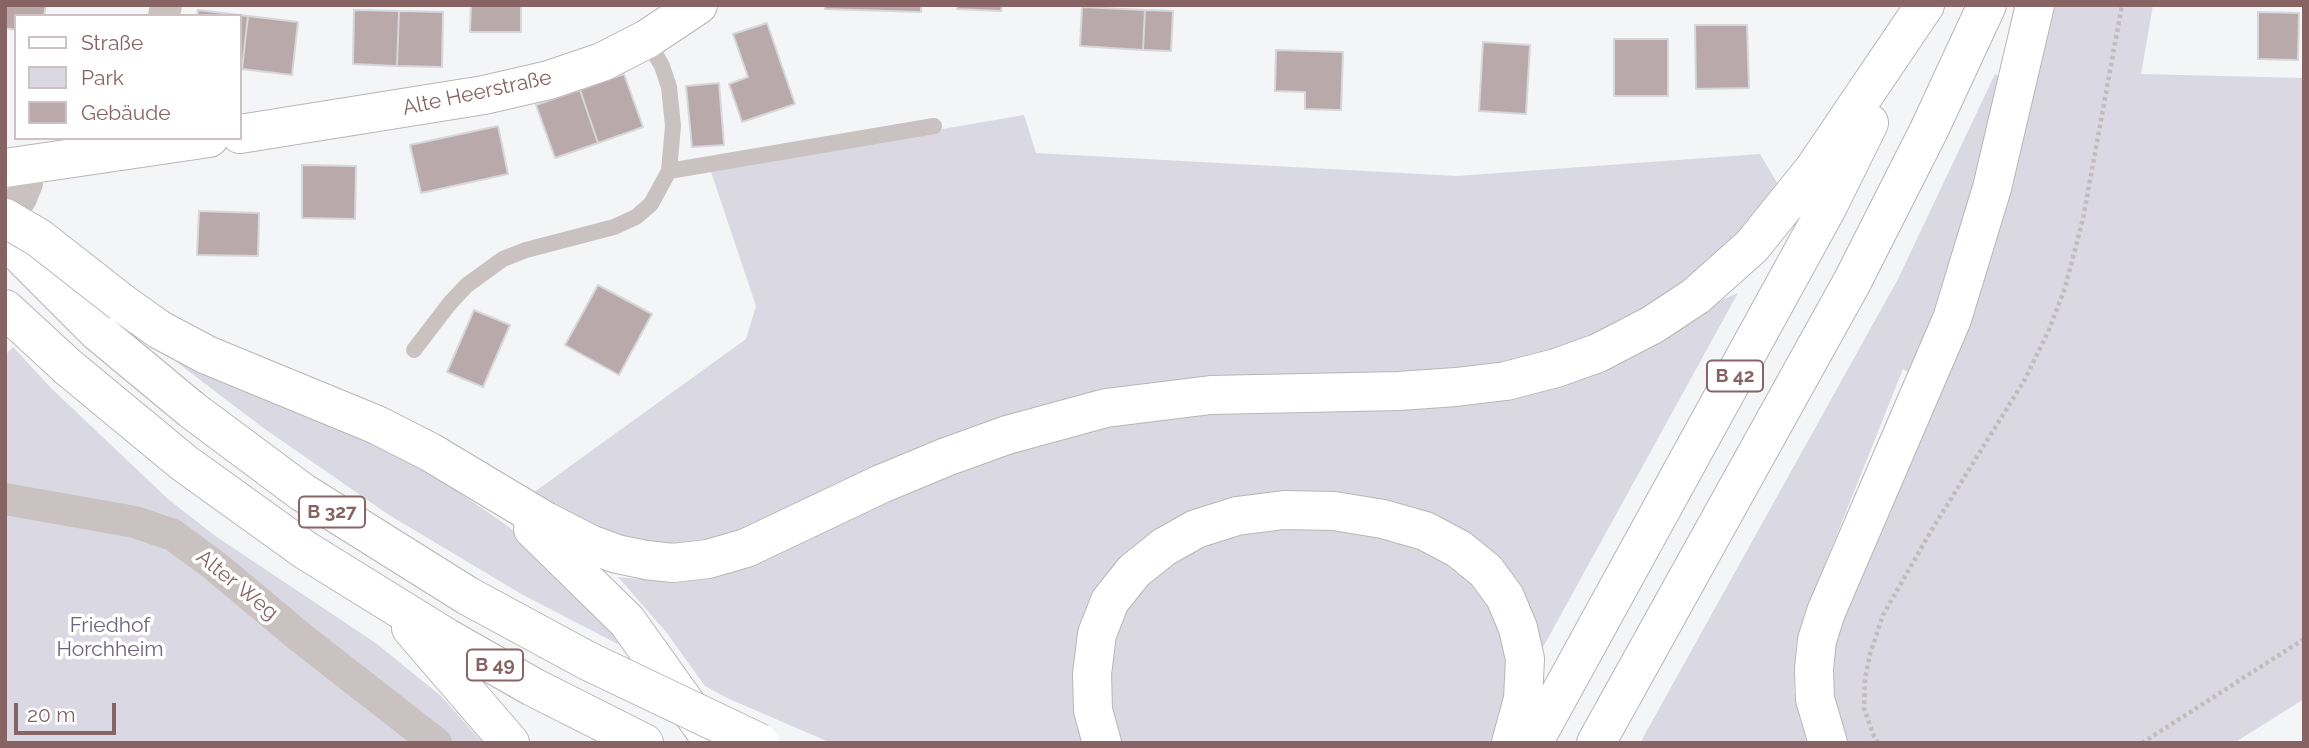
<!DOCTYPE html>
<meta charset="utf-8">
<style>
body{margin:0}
#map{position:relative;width:2309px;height:748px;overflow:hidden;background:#f3f5f7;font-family:Raleway,sans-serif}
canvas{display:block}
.frame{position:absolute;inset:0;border:7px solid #876363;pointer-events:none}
.legend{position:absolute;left:14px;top:14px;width:228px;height:126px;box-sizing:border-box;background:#fff;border:2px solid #cfc1c1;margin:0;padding:9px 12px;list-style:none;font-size:21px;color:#876363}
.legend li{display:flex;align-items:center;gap:14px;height:35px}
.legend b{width:35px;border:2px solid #cfc1c1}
.scale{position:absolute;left:14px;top:703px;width:102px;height:32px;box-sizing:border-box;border:4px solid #876363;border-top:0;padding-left:9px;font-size:21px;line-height:24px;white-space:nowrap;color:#876363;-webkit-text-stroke:5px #fff;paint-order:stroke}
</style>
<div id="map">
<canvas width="2309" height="748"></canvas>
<div class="frame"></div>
<ul class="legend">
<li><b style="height:9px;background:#fff"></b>Straße</li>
<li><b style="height:19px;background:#dad9e3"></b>Park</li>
<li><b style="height:19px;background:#b9a9aa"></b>Gebäude</li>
</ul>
<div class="scale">20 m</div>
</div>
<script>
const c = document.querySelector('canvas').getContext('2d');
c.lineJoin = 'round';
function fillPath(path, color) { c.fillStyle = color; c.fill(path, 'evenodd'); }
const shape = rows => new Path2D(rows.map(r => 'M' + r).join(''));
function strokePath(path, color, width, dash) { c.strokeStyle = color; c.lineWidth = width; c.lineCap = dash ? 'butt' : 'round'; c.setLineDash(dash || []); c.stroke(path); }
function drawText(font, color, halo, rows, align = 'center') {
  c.font = font + ' Raleway,sans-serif'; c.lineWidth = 7; c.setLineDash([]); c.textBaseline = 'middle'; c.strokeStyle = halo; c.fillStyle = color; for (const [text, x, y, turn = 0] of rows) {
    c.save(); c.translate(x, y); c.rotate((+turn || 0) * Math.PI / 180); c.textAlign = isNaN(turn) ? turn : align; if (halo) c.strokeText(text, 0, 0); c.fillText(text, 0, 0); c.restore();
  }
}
fillPath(shape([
 [2050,5,2153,5,2141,74,2304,78,2304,699,2234,743,1843,743,1827,688,1834,634,1967,324,1990,260,2005,206],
 [1995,74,2004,78,1955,259,1911,374,1903,369,1820,577,1796,645,1794,692,1807,743,1640,743,1898,279],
 [1024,115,1036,153,1457,176,1760,154,1782,191,1710,262,1654,305,1579,342,1504,365,1411,381,1172,384,737,537,656,548,577,520,533,493,746,339,756,306,710,169],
 [1738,293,1542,649,1535,618,1521,589,1385,502,1132,554,1084,743,831,743,727,698,705,686,666,632,618,577,675,582,954,471,1074,434,1150,418,1211,410,1412,406,1703,308],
 [13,347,51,388,168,499,214,535,377,644,441,696,483,743,452,743,205,549,5,486,5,355],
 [166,354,383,448,447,484,509,527,561,571,641,656,523,595,389,515,262,427],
 [5,508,152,542,184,558,422,743,5,743],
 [1284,525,1346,529,1417,547,1457,569,1476,587,1492,611,1511,662,1505,712,1490,743,1117,743,1106,676,1119,622,1131,602,1158,574,1184,554,1213,541]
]), '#dad9e3');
const building = shape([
 [5,5,46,5,44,16,16,16,16,30,5,28,5,5],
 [471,5,521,5,521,32,470,32,471,5],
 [825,5,921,5,921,12,825,9,825,5],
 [957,5,1002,5,1001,11,957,9,957,5],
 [1082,7,1145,10,1143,50,1080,46,1082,7],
 [198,10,248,16,242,69,240,69,240,16,197,16,198,10],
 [354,10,399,11,397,66,353,64,354,10],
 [1145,10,1173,11,1171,51,1143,50,1145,10],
 [399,11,443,12,442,67,397,66,399,11],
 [2258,12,2299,13,2298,60,2258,59,2258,12],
 [248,16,298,22,292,75,242,69,248,16],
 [767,23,795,104,742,122,729,84,748,77,733,34,767,23],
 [1695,25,1747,25,1749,88,1696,89,1695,25],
 [1614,39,1668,39,1668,96,1614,96,1614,39],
 [1483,42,1530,45,1526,114,1479,111,1483,42],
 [1276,50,1343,52,1341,110,1305,109,1305,92,1275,91,1276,50],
 [624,74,643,127,598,143,580,90,624,74],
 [719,83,724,145,692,147,686,86,719,83],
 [580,90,598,143,555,158,536,105,580,90],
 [498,126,508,174,421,193,410,145,498,126],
 [302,165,356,166,355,219,302,218,302,165],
 [199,211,259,213,258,256,197,255,199,211],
 [598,285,652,314,619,375,565,345,598,285],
 [474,310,510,325,483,387,447,372,474,310]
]);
fillPath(building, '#b9a9aa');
strokePath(building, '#d6d7d8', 2);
const secondary = shape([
 [240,134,484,95,549,80,602,62,647,39,698,5],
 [5,168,209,138]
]);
const highway = shape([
 [5,239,98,332,192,410,302,492,468,596,588,661],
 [122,303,160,330,207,355,377,425,430,452,545,521,590,544,617,554,646,560,673,563,708,559,746,548,881,484,946,457,1007,435,1106,408,1211,395,1399,391,1456,387,1506,381,1556,368,1598,353,1652,325,1696,296,1752,246,1814,169,1925,5],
 [5,309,68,367,184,463,305,550,447,638,533,687,644,743],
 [533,529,627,621,714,743],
 [411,628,510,743],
 [1102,743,1093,710,1092,674,1097,634,1110,601,1134,571,1164,547,1196,529,1237,516,1284,510,1334,511,1383,519,1425,531,1459,549,1486,571,1505,597,1518,628,1525,659,1523,699,1511,743],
 [1533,743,1828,206,1869,123],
 [1596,743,1852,282,1929,130,1987,5],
 [1828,743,1815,699,1814,669,1817,640,1826,612,1952,319,1992,188,2035,5]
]);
strokePath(secondary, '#bfb3b3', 40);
strokePath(highway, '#bcb4b4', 40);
strokePath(shape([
 [1878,743,1873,734,1864,708,1865,679,1870,654,1883,615,1931,531,2024,381,2048,332,2065,288,2083,219,2122,5],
 [2142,743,2304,639]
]), '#c1bbbb', 4.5, [3.5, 3.5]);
strokePath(shape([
 [669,171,934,126],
 [414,350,450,303,467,285,503,259,526,250,614,227,636,217,651,204,669,171,673,126,669,87,662,66,647,39]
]), '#cac1c1', 16);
strokePath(shape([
 [164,16,166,5],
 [5,221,21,198,27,183,28,165],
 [5,499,135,522,173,535,215,566,300,637,436,743]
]), '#cac1c1', 32);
strokePath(secondary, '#fff', 38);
strokePath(highway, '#fff', 38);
const highwayBridge = shape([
 [5,218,39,238,122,303],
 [588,661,760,743]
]);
strokePath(highwayBridge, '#bcb4b4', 40, []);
strokePath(highwayBridge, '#fff', 38);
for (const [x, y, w] of [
 [1735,376,56],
 [332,512,66],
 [495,665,56]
]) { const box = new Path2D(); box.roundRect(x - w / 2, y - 15.5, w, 31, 5); c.fillStyle = '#fff'; c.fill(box); strokePath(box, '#876363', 2); }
drawText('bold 19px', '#876363', null, [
 ["B 42",1735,376],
 ["B 327",332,512],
 ["B 49",495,665]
]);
drawText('21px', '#876363', '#fff', [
 ["Alte Heerstraße",477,93,-12],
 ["Alter Weg",237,585,39]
]);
drawText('21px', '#6c637d', '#fff', [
 ["Friedhof",110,626],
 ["Horchheim",110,650]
]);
</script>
